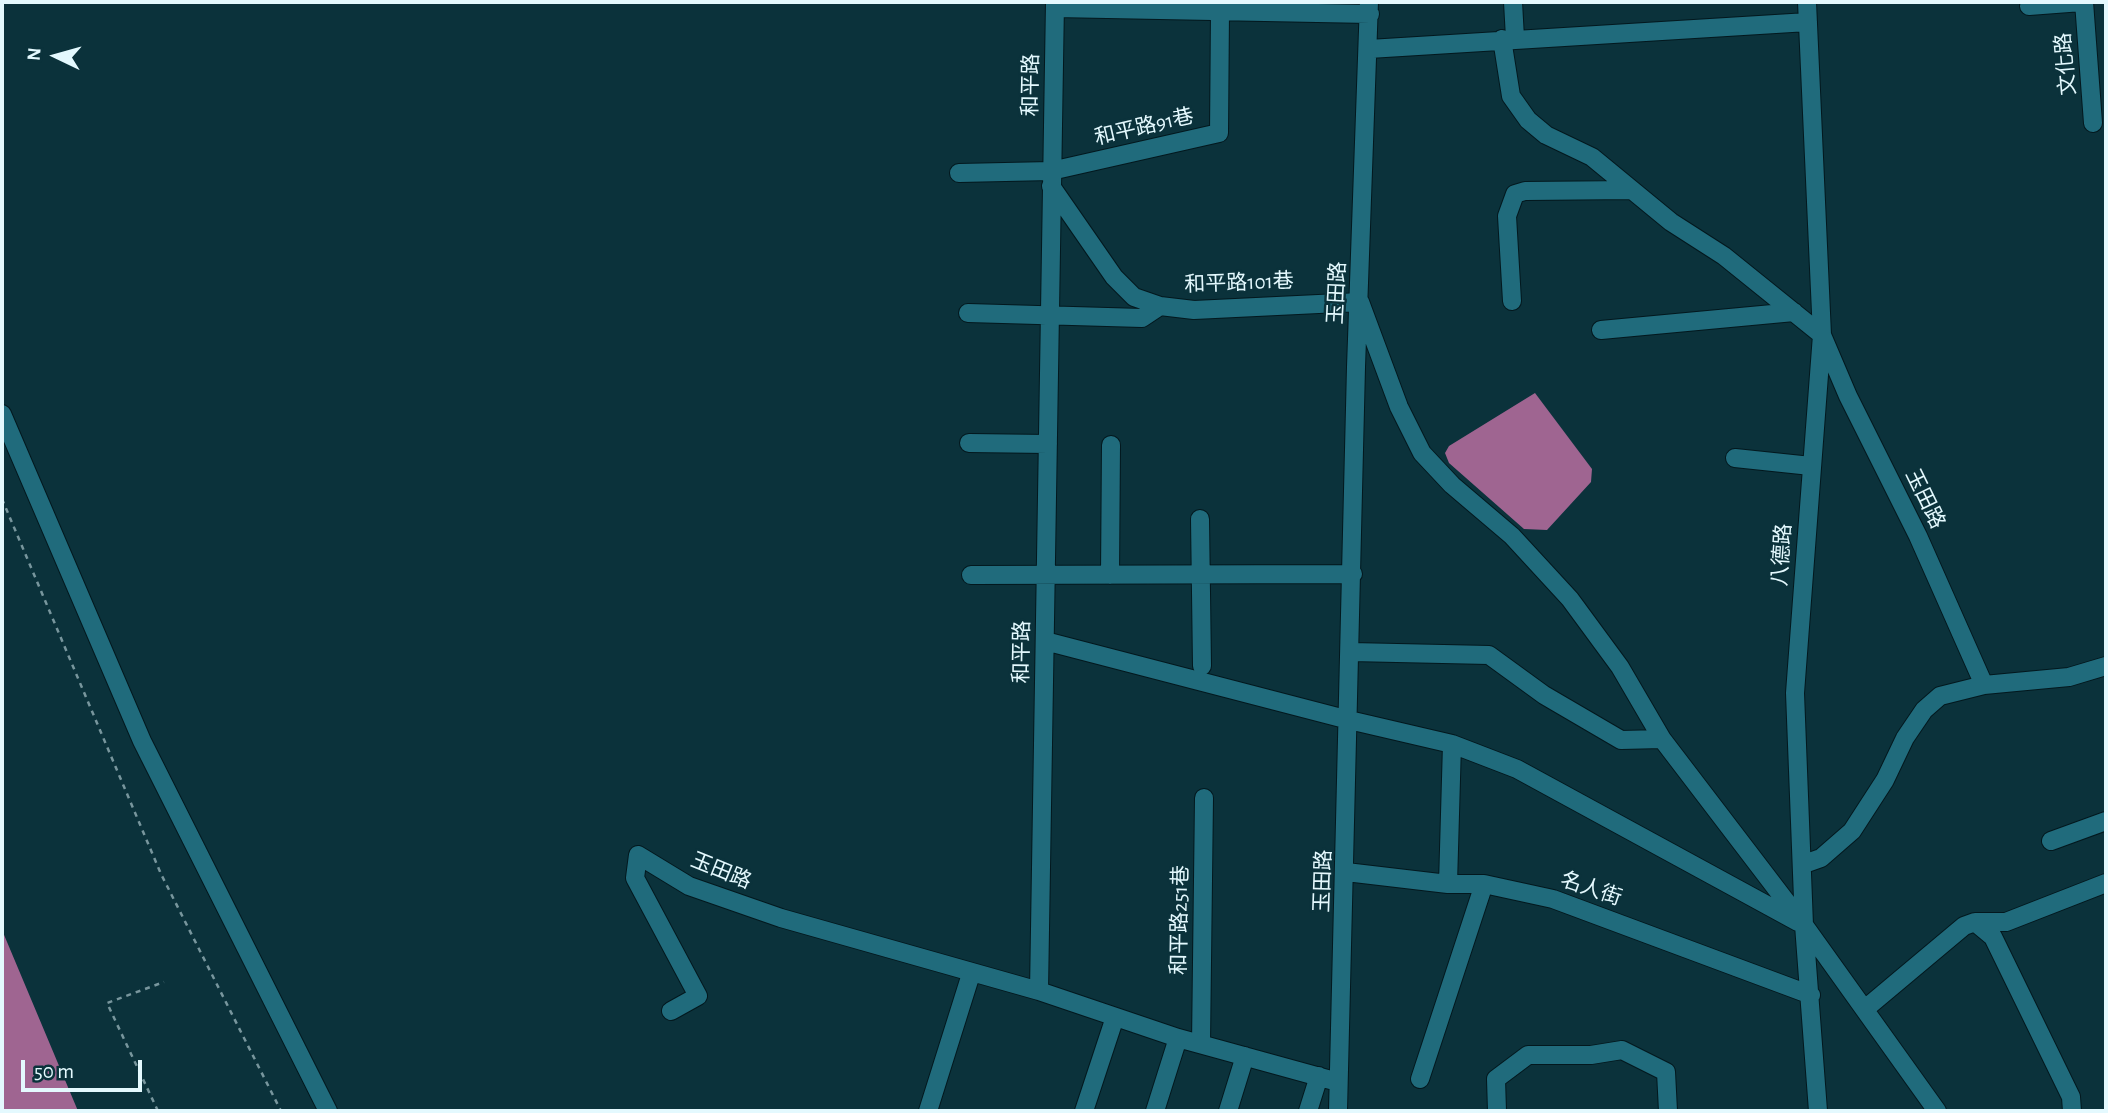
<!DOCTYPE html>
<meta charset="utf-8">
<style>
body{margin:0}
#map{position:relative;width:2108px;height:1113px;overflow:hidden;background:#0b323b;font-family:"Alegreya Sans",sans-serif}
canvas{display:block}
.frame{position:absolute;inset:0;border:4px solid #e4f9fe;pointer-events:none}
.north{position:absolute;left:21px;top:21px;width:70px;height:70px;-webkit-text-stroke:5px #0b323b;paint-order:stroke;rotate:275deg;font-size:19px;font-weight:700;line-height:28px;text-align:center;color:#e4f9fe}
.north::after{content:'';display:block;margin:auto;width:24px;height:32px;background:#e4f9fe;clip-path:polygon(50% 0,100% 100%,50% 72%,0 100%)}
.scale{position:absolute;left:21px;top:1060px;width:121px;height:32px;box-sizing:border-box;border:4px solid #e4f9fe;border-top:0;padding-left:9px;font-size:21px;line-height:24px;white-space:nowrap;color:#e4f9fe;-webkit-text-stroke:5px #0b323b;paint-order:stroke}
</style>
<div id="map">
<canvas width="2108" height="1113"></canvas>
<div class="frame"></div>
<div class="north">N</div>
<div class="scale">50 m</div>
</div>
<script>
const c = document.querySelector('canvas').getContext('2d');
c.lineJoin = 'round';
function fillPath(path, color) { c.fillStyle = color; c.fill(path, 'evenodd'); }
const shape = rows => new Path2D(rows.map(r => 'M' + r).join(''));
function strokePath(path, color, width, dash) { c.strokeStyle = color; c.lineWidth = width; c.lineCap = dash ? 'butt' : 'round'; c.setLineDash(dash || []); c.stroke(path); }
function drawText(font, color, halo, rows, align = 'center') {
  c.font = font + ' "Alegreya Sans","Noto Sans TC",sans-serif'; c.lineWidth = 5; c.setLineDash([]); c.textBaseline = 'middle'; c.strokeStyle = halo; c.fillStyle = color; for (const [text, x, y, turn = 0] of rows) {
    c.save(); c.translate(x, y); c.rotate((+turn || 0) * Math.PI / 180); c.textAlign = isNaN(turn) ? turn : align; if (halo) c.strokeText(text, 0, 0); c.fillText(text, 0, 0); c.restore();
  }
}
fillPath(shape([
 [1535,393,1592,469,1591,482,1547,530,1524,529,1449,463,1445,453,1449,446],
 [2,930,78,1111,2,1111]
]), '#9f6591');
const minor = shape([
 [1513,2,1515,38],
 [1807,2,1822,335,1795,693,1804,925,1818,1111],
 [2084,2,2093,123],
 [2029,6,2082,2],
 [1055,8,1370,14],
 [1502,39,1511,96,1528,120,1546,135,1592,157,1671,222,1724,256,1822,335,1848,396,1918,536,1984,685],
 [1369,49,1808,22],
 [959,173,1051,171,1219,133,1220,12],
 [1051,186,1114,277,1134,297,1160,306,1194,310,1360,302,1399,407,1422,453,1452,485,1512,536,1570,599,1620,667,1662,739,1804,925,1937,1111],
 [1512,301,1507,216,1515,194,1525,191,1632,190],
 [968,313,1142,318,1160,306],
 [1601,330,1794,312],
 [2,414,142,741,328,1111],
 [969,443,1048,444],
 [1735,458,1811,466],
 [1200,519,1202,666],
 [971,575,1353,574],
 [1110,575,1111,445],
 [1045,641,1349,720,1452,744,1517,769,1798,922],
 [1351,652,1489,655,1544,695,1621,740,1662,739],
 [2051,841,2106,821],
 [1804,864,1821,858,1852,831,1885,780,1905,738,1924,710,1940,696,1984,685,2069,677,2106,666],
 [1346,872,1448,884,1484,884,1553,899,1811,995],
 [1448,884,1452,744],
 [1975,922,2006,922,2106,883],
 [1039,991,1055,2],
 [1865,1009,1964,926,1975,922,1993,937,2071,1097,2072,1111],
 [671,1011,698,996,635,878,638,855,689,886,781,918,1039,991,1178,1038,1338,1082],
 [1201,1044,1204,798],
 [1420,1079,1484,884],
 [928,1111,971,974],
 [1084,1111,1115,1017],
 [1155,1111,1178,1038],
 [1228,1111,1245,1056],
 [1308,1111,1319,1076],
 [1338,1111,1356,367,1369,2],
 [1497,1111,1496,1079,1528,1055,1591,1055,1622,1050,1666,1072,1668,1111]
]);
strokePath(minor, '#03181e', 20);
strokePath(shape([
 [2,499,161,874,281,1111],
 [158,1111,107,1003,164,982]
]), '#78969d', 2.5, [5, 5]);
strokePath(minor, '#206b7c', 18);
drawText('21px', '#e4f9fe', '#0b323b', [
 ["文化路",2066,64,-95],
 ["和平路",1031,85,-89],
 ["和平路91巷",1144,127,-13],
 ["和平路101巷",1239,283,-2],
 ["玉田路",1337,293,-87],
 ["玉田路",1925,499,64],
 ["八德路",1782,555,-86],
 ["和平路",1022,652,-89],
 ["玉田路",721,871,22],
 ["玉田路",1323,881,-88],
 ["名人街",1591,889,19],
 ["和平路251巷",1180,920,-89]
]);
</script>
